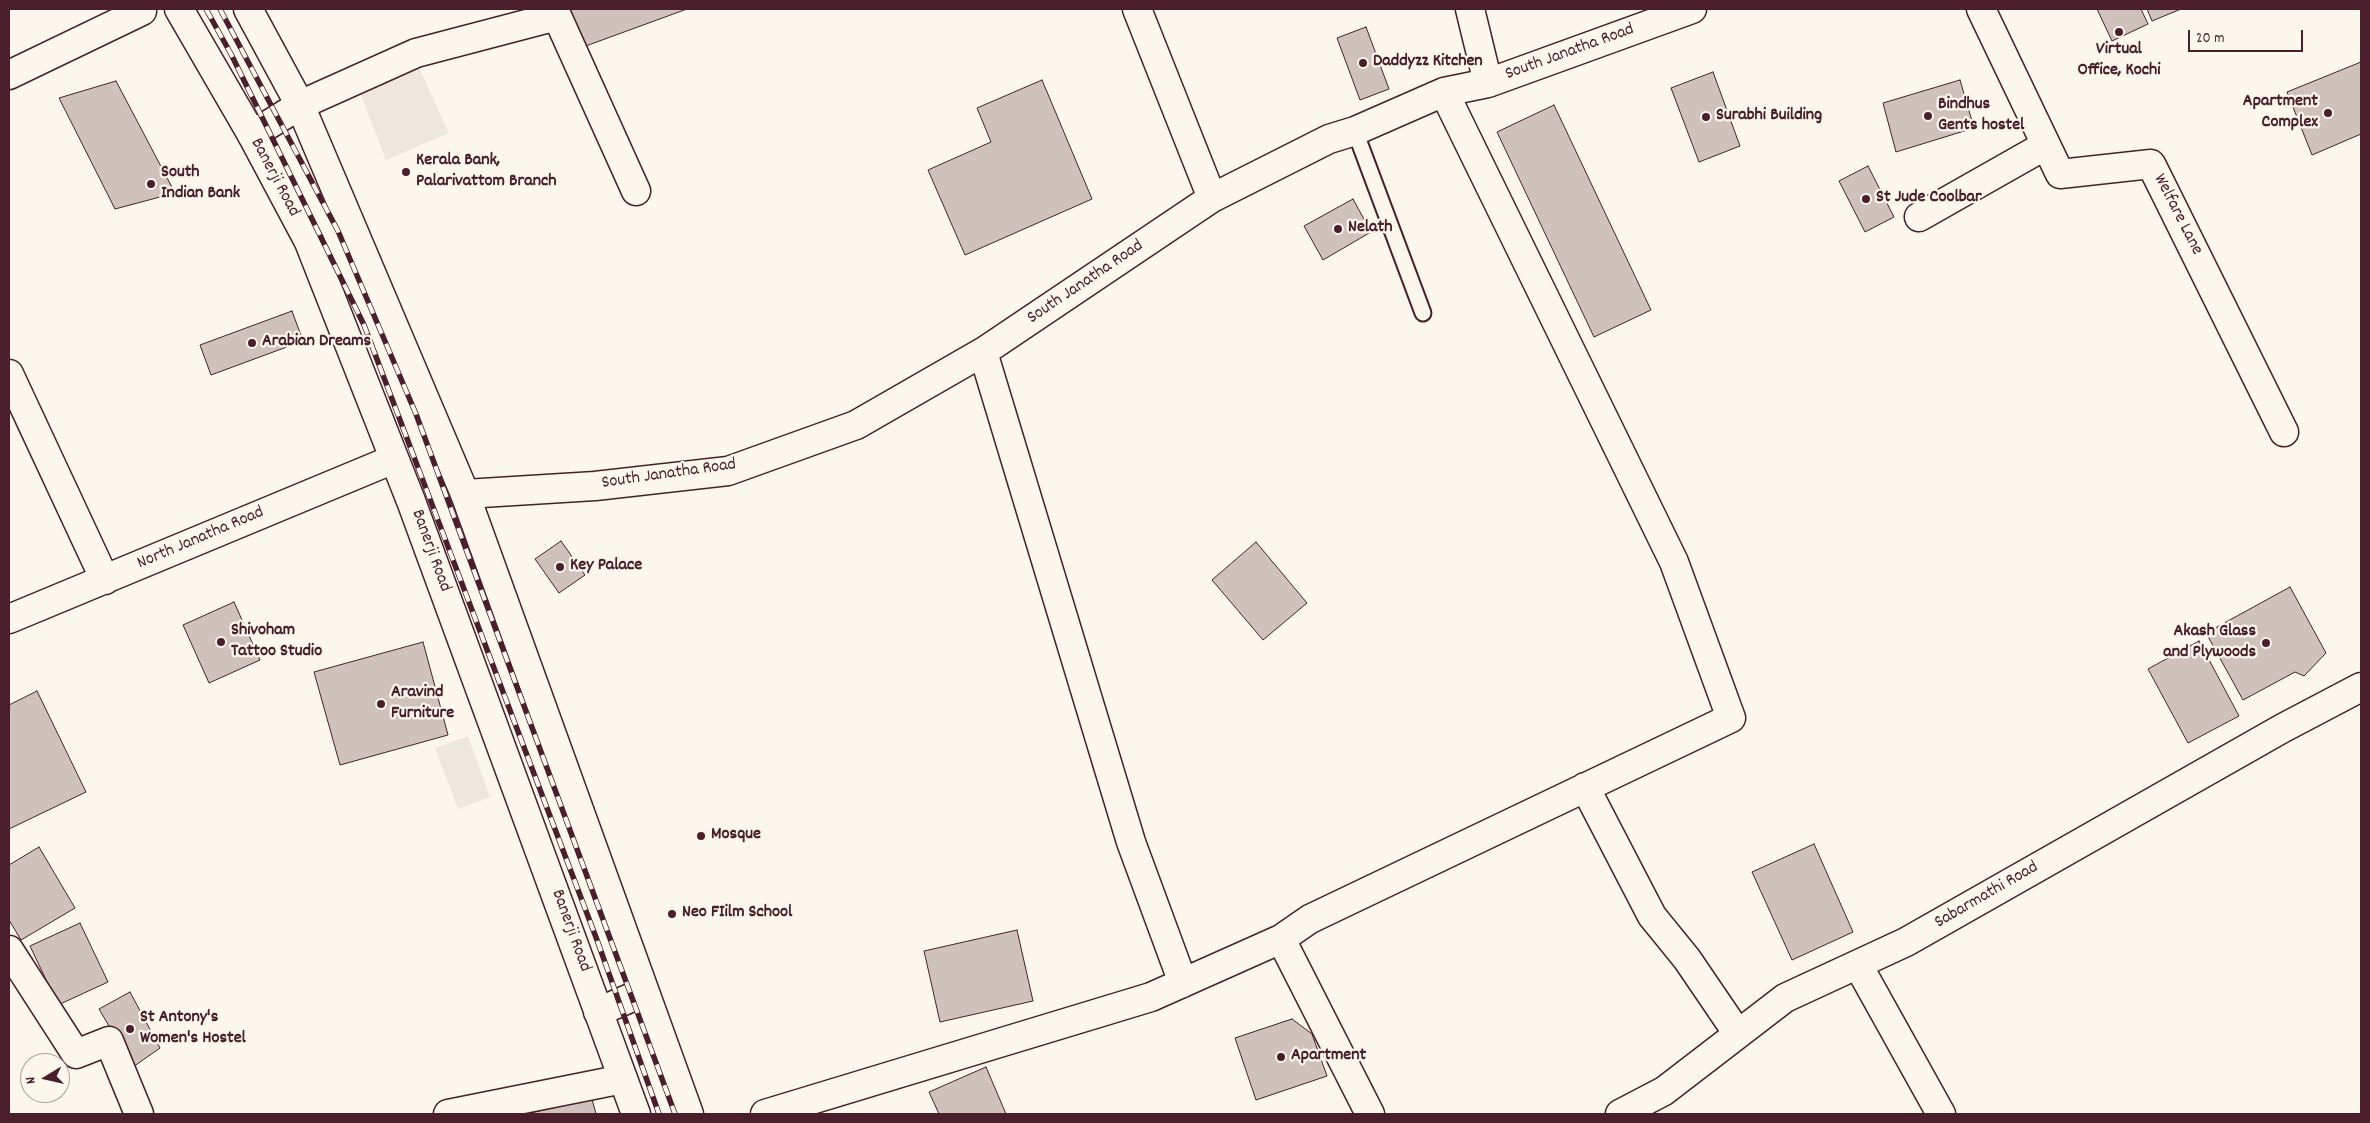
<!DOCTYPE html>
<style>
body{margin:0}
#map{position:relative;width:2370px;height:1123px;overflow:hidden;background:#fbf7ec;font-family:Dekko,sans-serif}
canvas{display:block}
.frame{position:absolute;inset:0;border:10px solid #4a1f2b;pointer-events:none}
.north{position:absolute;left:20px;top:1053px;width:50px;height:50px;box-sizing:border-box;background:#fbf7ec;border:1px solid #b4a19f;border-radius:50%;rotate:261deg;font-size:14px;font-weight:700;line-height:20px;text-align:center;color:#4a1f2b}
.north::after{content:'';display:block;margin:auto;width:18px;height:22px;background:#4a1f2b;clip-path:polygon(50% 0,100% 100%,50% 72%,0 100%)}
.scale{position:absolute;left:2188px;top:30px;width:115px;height:22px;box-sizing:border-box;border:2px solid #4a1f2b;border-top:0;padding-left:6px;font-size:15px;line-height:18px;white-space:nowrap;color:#4a1f2b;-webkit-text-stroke:4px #fbf7ec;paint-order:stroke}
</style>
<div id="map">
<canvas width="2370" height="1123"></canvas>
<div class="frame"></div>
<div class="north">N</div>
<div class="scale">20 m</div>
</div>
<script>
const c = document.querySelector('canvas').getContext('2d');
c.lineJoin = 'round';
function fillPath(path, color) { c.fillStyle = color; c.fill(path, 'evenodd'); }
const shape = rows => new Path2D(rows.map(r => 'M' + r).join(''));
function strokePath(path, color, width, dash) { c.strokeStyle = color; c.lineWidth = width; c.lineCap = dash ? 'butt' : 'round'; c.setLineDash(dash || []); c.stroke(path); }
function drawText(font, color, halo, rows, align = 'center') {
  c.font = font + ' Dekko,sans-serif'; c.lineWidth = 4.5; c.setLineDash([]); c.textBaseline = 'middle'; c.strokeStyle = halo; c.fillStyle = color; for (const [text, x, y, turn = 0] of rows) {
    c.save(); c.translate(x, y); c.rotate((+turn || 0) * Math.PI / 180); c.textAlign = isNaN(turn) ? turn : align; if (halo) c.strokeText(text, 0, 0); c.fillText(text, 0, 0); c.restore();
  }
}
fillPath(shape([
 [416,61,449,133,386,160,359,90],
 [468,736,490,797,458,809,435,748]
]), '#eee7de');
const building = shape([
 [569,9,687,9,583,47,569,9],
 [2097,9,2141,9,2148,24,2112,41,2097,9],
 [2147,9,2181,9,2152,21,2147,9],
 [1366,27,1389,89,1360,100,1337,38,1366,27],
 [2361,62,2361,134,2312,155,2287,92,2361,62],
 [1713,72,1740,146,1699,162,1671,88,1713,72],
 [1042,80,1092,199,965,255,928,170,991,142,977,108,1042,80],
 [1960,80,1974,128,1896,152,1883,103,1960,80],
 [116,81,175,193,115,209,59,98,116,81],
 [1554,105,1651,310,1594,337,1497,132,1554,105],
 [1868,166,1894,217,1865,232,1839,181,1868,166],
 [1353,199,1371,232,1323,260,1304,226,1353,199],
 [292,311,303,341,211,375,200,345,292,311],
 [561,541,585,575,559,593,535,559,561,541],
 [1256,542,1307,603,1263,640,1212,580,1256,542],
 [2290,587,2326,653,2304,676,2295,672,2243,700,2206,633,2290,587],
 [234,602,260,660,209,683,183,625,234,602],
 [2199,641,2239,716,2188,743,2148,669,2199,641],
 [423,642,448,735,340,765,314,672,423,642],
 [37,691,86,792,9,829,9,705,37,691],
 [1814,844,1853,932,1792,960,1752,872,1814,844],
 [39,847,75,908,21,940,9,920,9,865,39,847],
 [80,923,108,982,58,1005,30,946,80,923],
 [1017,930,1033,1001,940,1022,924,951,1017,930],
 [130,992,160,1048,133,1067,99,1009,130,992],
 [1292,1019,1312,1034,1327,1076,1256,1100,1235,1038,1292,1019],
 [986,1067,1006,1114,939,1114,929,1092,986,1067],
 [592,1099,596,1114,526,1114,592,1099]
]);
fillPath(building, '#cfc2bc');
strokePath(building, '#4a1f2b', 1);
const service = shape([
 [1355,131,1423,313]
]);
const minor = shape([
 [1137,9,1212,198],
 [1470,9,1488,83],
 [1981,9,2060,174,2151,164,2284,432],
 [9,75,142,11,141,9],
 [252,135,300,105,416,53,557,16,636,191],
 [1919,217,2046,145],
 [983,352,1131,842,1183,983],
 [9,374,105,580],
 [465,494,595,486,728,471,856,425,983,352,1212,198,1329,139,1355,131,1444,92,1488,83,1692,9],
 [9,619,394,459],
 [1585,787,1652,916,1687,959,1738,1034],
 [1281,939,1370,1114],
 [9,950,76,1054,109,1041,139,1114],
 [1858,965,1941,1114],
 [448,1114,623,1079],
 [765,1114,1151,997,1281,939,1310,919,1731,718,1674,562,1444,92],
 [1620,1114,1664,1091,1785,998,1906,942,2283,728,2361,687]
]);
const primary = shape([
 [179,9,252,135,309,242,411,501,636,1114],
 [248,9,300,105,465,494,689,1114],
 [598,1012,644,992]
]);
strokePath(service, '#4a1f2b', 19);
strokePath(minor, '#4a1f2b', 31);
strokePath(primary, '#4a1f2b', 31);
strokePath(service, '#fbf7ec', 15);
strokePath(minor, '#fbf7ec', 28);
strokePath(primary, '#fbf7ec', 28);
const rail = shape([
 [206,9,231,54,364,325,597,940,659,1114],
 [220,9,338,231,416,414,675,1114]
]);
strokePath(rail, '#4a1f2b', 5.5);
strokePath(rail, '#fbf7ec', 4, [11]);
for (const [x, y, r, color] of [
 [2119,32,5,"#4a1f2b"],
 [1363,63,5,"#4a1f2b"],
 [2328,113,5,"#4a1f2b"],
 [1928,116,5,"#4a1f2b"],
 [1706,117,5,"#4a1f2b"],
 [406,172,5,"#4a1f2b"],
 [151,184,5,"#4a1f2b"],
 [1866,199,5,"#4a1f2b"],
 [1338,229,5,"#4a1f2b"],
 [252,343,5,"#4a1f2b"],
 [560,567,5,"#4a1f2b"],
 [221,642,5,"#4a1f2b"],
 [2266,643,5,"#4a1f2b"],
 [381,704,5,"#4a1f2b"],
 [701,836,5,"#4a1f2b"],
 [672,914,5,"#4a1f2b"],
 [130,1029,5,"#4a1f2b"],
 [1281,1057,5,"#4a1f2b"]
]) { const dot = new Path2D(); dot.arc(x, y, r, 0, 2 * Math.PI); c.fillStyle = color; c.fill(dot); strokePath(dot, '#fbf7ec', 2); }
drawText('bold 18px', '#4a1f2b', '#fbf7ec', [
 ["Virtual",2119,51,"center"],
 ["Office, Kochi",2119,72,"center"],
 ["Daddyzz Kitchen",1373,63],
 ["Apartment",2318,103,"right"],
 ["Complex",2318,124,"right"],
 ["Bindhus",1938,106],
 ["Gents hostel",1938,127],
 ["Surabhi Building",1716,117],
 ["Kerala Bank,",416,162],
 ["Palarivattom Branch",416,183],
 ["South",161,174],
 ["Indian Bank",161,195],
 ["St Jude Coolbar",1876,199],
 ["Nelath",1348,229],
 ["Arabian Dreams",262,343],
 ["Key Palace",570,567],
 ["Shivoham",231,632],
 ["Tattoo Studio",231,653],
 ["Akash Glass",2256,633,"right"],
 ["and Plywoods",2256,654,"right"],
 ["Aravind",391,694],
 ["Furniture",391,715],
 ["Mosque",711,836],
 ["Neo FIilm School",682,914],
 ["St Antony's",140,1019],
 ["Women's Hostel",140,1040],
 ["Apartment",1291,1057]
], 'left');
drawText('18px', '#4a1f2b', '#fbf7ec', [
 ["South Janatha Road",1570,53,-20],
 ["Banerji Road",274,178,62],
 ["Welfare Lane",2177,215,63],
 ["South Janatha Road",1086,283,-34],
 ["South Janatha Road",669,475,-8],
 ["North Janatha Road",201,539,-23],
 ["Banerji Road",430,551,70],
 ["Sabarmathi Road",1987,896,-30],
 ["Banerji Road",570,931,70]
]);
</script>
